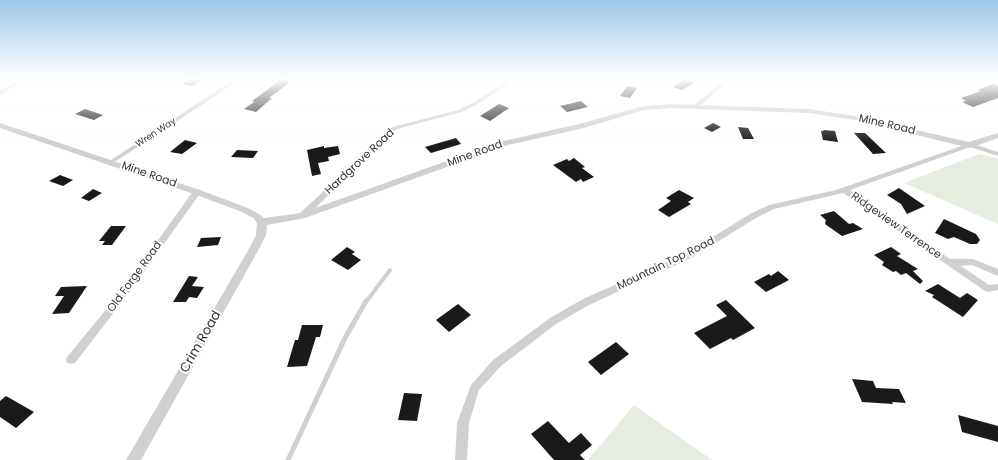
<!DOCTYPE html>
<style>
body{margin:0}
canvas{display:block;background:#fff}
</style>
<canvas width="998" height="460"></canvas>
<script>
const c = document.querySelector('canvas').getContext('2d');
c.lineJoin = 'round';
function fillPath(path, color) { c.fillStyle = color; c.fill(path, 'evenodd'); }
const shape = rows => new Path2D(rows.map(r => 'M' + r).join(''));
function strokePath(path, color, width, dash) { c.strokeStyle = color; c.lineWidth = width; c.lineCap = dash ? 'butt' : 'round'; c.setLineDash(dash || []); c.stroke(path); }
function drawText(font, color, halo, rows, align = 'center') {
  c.font = font + ' Poppins,sans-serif'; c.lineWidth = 4; c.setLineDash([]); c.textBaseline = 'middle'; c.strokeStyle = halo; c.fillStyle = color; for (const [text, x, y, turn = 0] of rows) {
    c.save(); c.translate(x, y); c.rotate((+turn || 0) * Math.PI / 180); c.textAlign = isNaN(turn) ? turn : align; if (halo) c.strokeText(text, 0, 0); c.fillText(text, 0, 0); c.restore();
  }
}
fillPath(shape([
 [563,78,642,78,606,80,571,88],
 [979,154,998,159,998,224,904,183],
 [634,405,712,460,588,460]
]), '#e6ecdf');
fillPath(shape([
 [191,78,205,78,192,86,182,84],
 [283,78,285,78,289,83,269,98,272,98,256,112,244,109,254,102,252,101],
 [685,79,694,83,682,90,673,87],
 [994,84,998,86,998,98,973,107,962,102,966,101,961,98,981,91,977,90],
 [627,86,637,88,630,98,620,96],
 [581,101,588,107,567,112,560,106],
 [499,104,509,108,490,121,480,116],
 [85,109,103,115,94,120,75,114],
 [713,123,721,127,712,132,704,128],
 [738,127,748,128,754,139,743,139],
 [823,130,835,131,838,142,823,140,821,131,824,131],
 [854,133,865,133,886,153,873,154],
 [456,138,461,144,431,153,425,147],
 [185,140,197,143,182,154,170,152],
 [324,146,324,148,338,146,340,154,328,157,329,161,318,163,321,174,312,176,307,150],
 [237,150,258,151,253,158,231,157],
 [574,158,585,167,582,168,594,177,583,182,581,179,576,182,553,165,567,159,569,161],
 [60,175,73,180,63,186,49,181],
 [899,188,925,206,907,214,901,204,887,195],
 [93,189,102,193,89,201,81,198],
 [679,190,694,198,688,202,691,204,669,217,658,210,671,201,666,198],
 [834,211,849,224,853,223,863,229,842,236,825,224,826,220,820,215],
 [944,219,976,234,980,240,977,244,970,244,954,237,948,239,935,233],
 [111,226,126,226,112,245,102,245,105,241,99,241],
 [221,237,218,245,197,247,201,238],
 [347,247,355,252,352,254,361,260,348,270,331,260],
 [891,247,901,254,897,256,918,269,913,271,923,281,920,284,906,273,901,275,896,271,893,272,882,265,884,262,874,255],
 [778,271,789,280,766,292,754,282,769,274,771,276],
 [189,276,198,277,192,286,204,287,197,298,189,297,186,302,173,302],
 [938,284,960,298,967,293,978,300,963,317,932,297,934,295,925,291],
 [87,286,69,313,52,314,64,296,55,296,61,287],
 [726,300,755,328,733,340,731,338,710,349,694,333,727,316,716,305],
 [458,304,471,315,449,332,436,320],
 [302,325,323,325,320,337,316,337,307,366,287,367,295,340,298,340],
 [616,342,629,354,601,375,588,362],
 [852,379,873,381,876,388,899,389,906,403,892,402,893,404,862,402],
 [404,393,422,394,417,421,398,420],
 [6,396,34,412,16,428,0,417,0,401],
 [958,415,998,426,998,442,962,432],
 [548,421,569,443,581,433,592,445,580,455,585,460,554,460,531,434]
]), '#1a1a1a');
strokePath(shape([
 [366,302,390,270]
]), '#d0d0d0', 4);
strokePath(shape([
 [288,460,345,338,366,301]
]), '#d0d0d0', 5);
fillPath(shape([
 [236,78,243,78,113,163,111,164,108,162,236,78],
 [506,78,512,78,503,88,478,104,462,112,397,129,305,218,299,218,298,216,299,214,393,127,458,110,474,102,499,86,506,78],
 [726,78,733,78,697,108,693,108,693,106,726,78],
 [970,143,998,152,998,156,970,147,850,190,950,259,973,259,998,269,998,276,972,265,961,266,989,285,998,284,998,290,988,292,985,291,843,193,774,209,756,218,693,257,589,305,556,324,501,366,479,390,469,423,467,460,455,460,457,423,471,385,493,360,550,318,583,299,687,253,750,214,769,205,836,190,970,143],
 [194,190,197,190,201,192,129,293,75,363,71,364,67,363,66,360,67,357,123,289,194,190]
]), '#d0d0d0');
fillPath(shape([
 [21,78,29,78,0,95,0,90,21,78],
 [672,104,809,109,855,116,969,142,998,133,998,138,970,148,855,120,809,113,672,108,644,110,584,128,508,145,305,218,267,225,266,235,260,247,141,460,126,460,250,247,256,235,257,223,253,218,242,212,194,194,0,128,0,123,200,190,248,208,259,214,264,218,301,213,503,141,579,124,644,106,672,104]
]), '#d0d0d0');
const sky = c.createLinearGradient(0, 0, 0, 143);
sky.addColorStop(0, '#9ec6ea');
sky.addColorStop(0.55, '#fff');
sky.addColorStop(1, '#ffffff00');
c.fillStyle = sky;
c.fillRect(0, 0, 998, 143);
drawText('9px', '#333', '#fff', [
 ["Wren Way",156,133,-33]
]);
drawText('11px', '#333', '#fff', [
 ["Mine Road",887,125,13],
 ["Mine Road",475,154,-20],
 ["Hardgrove Road",360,162,-43],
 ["Mine Road",149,175,19],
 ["Ridgeview Terrence",896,226,35],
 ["Mountain Top Road",666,264,-26],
 ["Old Forge Road",135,277,-54]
]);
drawText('13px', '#333', '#fff', [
 ["Crim Road",201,342,-60]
]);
</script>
